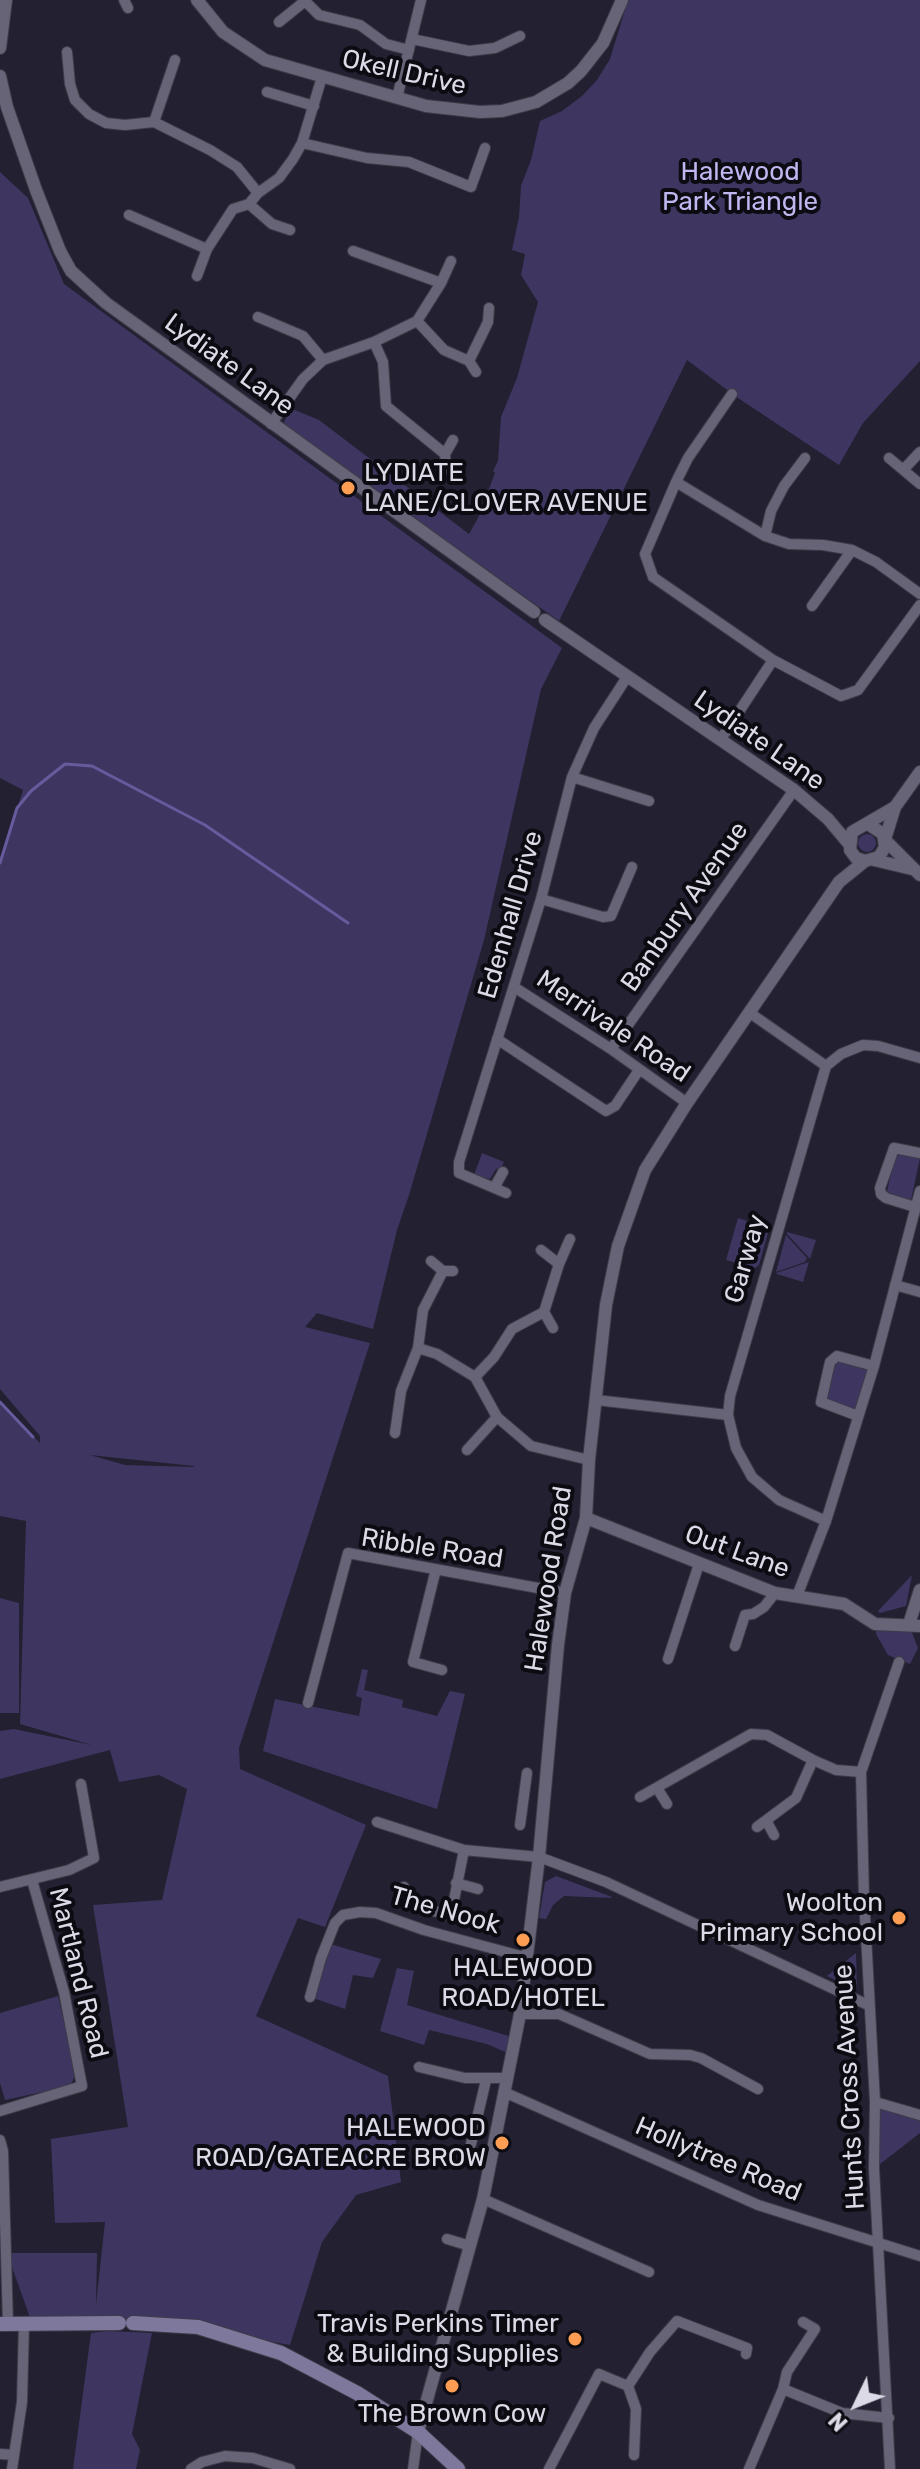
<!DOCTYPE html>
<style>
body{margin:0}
#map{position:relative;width:920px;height:2469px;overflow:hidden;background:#232031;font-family:Rubik,sans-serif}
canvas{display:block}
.north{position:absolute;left:816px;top:2365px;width:80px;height:80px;-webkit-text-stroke:6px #0c0b12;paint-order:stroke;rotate:227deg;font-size:22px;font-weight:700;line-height:32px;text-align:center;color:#dcdae6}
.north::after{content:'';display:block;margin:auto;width:28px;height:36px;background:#dcdae6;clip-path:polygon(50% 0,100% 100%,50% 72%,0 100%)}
</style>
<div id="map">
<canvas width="920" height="2469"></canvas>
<div class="north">N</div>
</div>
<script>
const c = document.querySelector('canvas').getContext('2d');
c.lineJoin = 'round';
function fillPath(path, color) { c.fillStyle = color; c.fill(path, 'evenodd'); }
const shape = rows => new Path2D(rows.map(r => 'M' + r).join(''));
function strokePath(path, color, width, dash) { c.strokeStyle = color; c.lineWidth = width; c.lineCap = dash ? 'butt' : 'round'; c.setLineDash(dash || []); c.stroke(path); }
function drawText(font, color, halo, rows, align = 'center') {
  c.font = font + ' Rubik,sans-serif'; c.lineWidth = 8; c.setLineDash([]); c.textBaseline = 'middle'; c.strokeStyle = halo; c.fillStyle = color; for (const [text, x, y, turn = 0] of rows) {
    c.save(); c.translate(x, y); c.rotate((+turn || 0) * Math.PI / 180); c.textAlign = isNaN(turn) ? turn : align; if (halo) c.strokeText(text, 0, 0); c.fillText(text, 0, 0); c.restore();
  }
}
fillPath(shape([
 [628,0,920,0,920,361,863,423,839,465,738,398,687,360,559,621,283,425,290,408,319,420,469,534,478,518,495,473,493,471,498,461,501,417,517,378,538,302,521,275,525,254,512,250,519,217,521,186,531,160,540,121,562,111,582,96,597,80,610,59],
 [0,172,28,198,64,284,562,648,541,689,484,940,409,1195,397,1230,373,1329,317,1313,305,1327,370,1343,239,1748,240,1769,366,1825,325,1927,298,1918,256,2016,388,2076,401,2182,356,2195,322,2242,290,2345,184,2326,32,2323,7,2253,97,2253,96,2305,105,2222,55,2223,51,2139,128,2127,93,1905,162,1900,187,1789,159,1775,119,1782,110,1750,0,1779,0,1731,14,1729,92,1745,20,1724,26,1521,0,1516,0,1402,40,1443,40,1436,0,1389,0,863,23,790,0,778],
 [90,1455,194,1466,194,1467,125,1465],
 '858 843a9 9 0 1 1 18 0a9 9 0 1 1-18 0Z',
 [482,1153,504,1162,500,1170,496,1169,490,1179,474,1175],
 [902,1153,920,1158,911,1200,887,1192,894,1158],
 [738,1218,766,1227,768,1233,759,1265,755,1268,726,1260],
 [787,1232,816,1240,810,1259,787,1234],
 [786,1235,807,1258,805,1262,776,1272],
 [809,1262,803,1282,777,1274,776,1273],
 [839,1362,869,1369,857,1411,827,1399,834,1366],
 [912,1575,906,1606,880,1613,878,1611],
 [0,1598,19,1603,19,1713,0,1713],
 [899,1629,911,1630,918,1648,910,1664,888,1655,876,1634,876,1630],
 [362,1669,368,1670,364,1690,403,1700,402,1707,437,1716,450,1691,465,1694,437,1809,263,1751,275,1699,359,1716,362,1698,356,1696],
 [556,1876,612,1897,612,1898,564,1896,553,1905,546,1919,539,1918,545,1882],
 [327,1943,381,1959,373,1978,353,1975,345,2009,310,1997],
 [856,1953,857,1990,827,1976],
 [397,1968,414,1971,407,2005,515,2038,512,2055,487,2044,429,2030,424,2045,380,2031],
 [58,1996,76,2074,70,2086,5,2100,0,2083,0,2013],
 [875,2102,920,2115,920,2133,875,2168],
 [107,2331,152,2333,132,2434,140,2450,136,2469,73,2469,91,2333]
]), '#3e3661');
strokePath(shape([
 [0,863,17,808,31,791,65,764,92,766,205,825,348,923],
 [0,1402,33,1437]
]), '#675a9d', 3);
const minor = shape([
 [124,0,128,8],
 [279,22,305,1,319,15,360,25,386,44,409,50],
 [412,39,469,51,495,48,520,36],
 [67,52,70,84,75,100,89,114,106,123,125,125,154,122,210,150,237,167,258,193],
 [267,92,314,106],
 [397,98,421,0],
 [154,122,175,60],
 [302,143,367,158,409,162,471,187,485,148],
 [249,204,272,224,290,230],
 [129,215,207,249],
 [353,251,441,283],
 [197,276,207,249,233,209,249,204,258,193,279,178,293,159,302,143,322,77],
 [258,317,303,336,323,360],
 [417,321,444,350,469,361,488,322,489,308],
 [374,342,383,362,386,406,445,454],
 [469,361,476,372],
 [732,394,688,458,676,482,645,554,653,577,773,660,841,696,858,690,920,605],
 [271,424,303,379,323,360,374,342,417,321,441,283,451,261],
 [889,458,920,484],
 [446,469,445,454,453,440],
 [904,469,920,452],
 [676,482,765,536,789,544,823,545,852,550,876,562,920,594],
 [765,536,771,511,784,486,805,458],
 [812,606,852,550],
 [721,739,773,660],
 [572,777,649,801],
 [541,899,603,917,611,916,632,867],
 [514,987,611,1049,687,1103],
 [750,1013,826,1066],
 [497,1039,606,1111,615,1106,639,1070],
 [611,1049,794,790],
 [494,1188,503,1172],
 [506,1193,459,1173,459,1162,541,899,572,777,594,728,627,677],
 [915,1207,886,1198,881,1194,880,1188,894,1148,920,1153],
 [541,1250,559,1264],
 [431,1261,443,1271,453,1271],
 [895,1285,920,1292],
 [553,1328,544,1312,559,1264,570,1239],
 [418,1348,437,1354,475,1377,497,1417,531,1446,589,1460],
 [475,1377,494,1357,512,1329,544,1312],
 [596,1400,728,1415],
 [858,1416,821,1402,830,1362,837,1356,874,1366],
 [395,1433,401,1391,418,1348,423,1310,443,1271],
 [467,1450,497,1417],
 [826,1521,779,1500,752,1477,736,1448,728,1415,730,1396,826,1066,841,1054,863,1045,878,1046,920,1058],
 [436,1569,413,1662,442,1670],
 [797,1596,826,1521,874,1366,920,1191],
 [735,1646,745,1615,753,1614,764,1607,775,1593],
 [668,1659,699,1564],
 [308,1703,348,1553,565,1593],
 [657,1788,667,1804],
 [640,1797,751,1734,767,1735,813,1760,836,1770,861,1772],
 [377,1822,464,1850,539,1857,606,1882,868,2005],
 [767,1822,774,1835],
 [520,1825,527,1773],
 [757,1827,796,1798,813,1760],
 [456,1883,478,1889],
 [0,1887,69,1870,94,1858,81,1784],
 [404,1887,406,1903,451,1916,457,1910,480,1923],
 [451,1915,464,1850],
 [310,1997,321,1958,335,1923,343,1915,360,1912,376,1913,424,1930,528,1958],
 [520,2014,559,2014,650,2054,690,2055,701,2058,758,2089],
 [419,2067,465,2078,507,2078],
 [504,2092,758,2205,920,2256],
 [875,2102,920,2115],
 [0,2111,82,2086,64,1992,32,1880],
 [0,2140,3,2151,8,2324],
 [471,2144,486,2080],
 [483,2199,649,2272],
 [447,2239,470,2246],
 [628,2386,636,2409,634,2455],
 [783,2389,842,2413,889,2418],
 [0,2454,14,2455],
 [12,2469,22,2402,24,2323],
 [191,2469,202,2462,225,2456,253,2458,290,2469],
 [413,2469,418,2432],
 [549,2469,599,2374,628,2386,650,2352,677,2321,747,2348,746,2354],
 [749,2469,783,2389,787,2372,815,2329,803,2322],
 [890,2469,874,2168,875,2102,864,1898,861,1772,899,1662]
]);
const tertiary = shape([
 [197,0,223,32,265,60,426,106,480,112,502,111,536,102,568,83,581,71,603,43,622,0],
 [0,48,6,0],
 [0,76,7,107,36,190,60,251,71,271,106,303,534,612],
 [545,620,794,790,828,819,849,844],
 [868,824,883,834,885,847,879,857,865,861,856,858,850,850,852,832,895,807],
 [885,839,895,807,920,772],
 [886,841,920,875],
 [874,860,912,869],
 [586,1518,775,1593,844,1604,875,1624,920,1626],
 [909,1624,920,1590],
 [418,2432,483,2199,520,2014,539,1857,558,1645,565,1593,586,1518,589,1460,606,1305,618,1246,645,1170,687,1103,839,882,865,861]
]);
const secondary = shape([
 [133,2323,198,2327,281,2353,357,2393,418,2432,458,2469],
 [0,2324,119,2323]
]);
strokePath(minor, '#3e3c49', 12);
strokePath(tertiary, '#3e3c49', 14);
strokePath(secondary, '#3e3c49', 16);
strokePath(minor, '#676478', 10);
strokePath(tertiary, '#676478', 12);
strokePath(secondary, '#7e789d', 14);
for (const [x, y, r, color] of [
 [348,488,8,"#fc9d53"],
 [899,1918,8,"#fc9d53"],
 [523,1940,8,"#fc9d53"],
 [502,2143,8,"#fc9d53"],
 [575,2339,8,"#fc9d53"],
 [452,2386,8,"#fc9d53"]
]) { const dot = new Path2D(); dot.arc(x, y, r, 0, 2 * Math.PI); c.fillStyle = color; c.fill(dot); strokePath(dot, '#0c0b12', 3); }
drawText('26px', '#dcdae6', '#0c0b12', [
 ["Okell Drive",404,73,13],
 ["Lydiate Lane",229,365,36],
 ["Lydiate Lane",759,741,35],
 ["Banbury Avenue",685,907,-55],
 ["Edenhall Drive",511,915,-74],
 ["Merrivale Road",613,1027,34],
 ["Garway",746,1259,-74],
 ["Ribble Road",432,1549,9],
 ["Out Lane",737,1552,20],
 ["Halewood Road",549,1579,-81],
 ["The Nook",445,1911,16],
 ["Martland Road",78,1973,76],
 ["Hunts Cross Avenue",850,2087,-93],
 ["Hollytree Road",718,2160,23]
]);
drawText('26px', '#bfb7f0', '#0c0b12', [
 ["Halewood",740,172],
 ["Park Triangle",740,202]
]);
drawText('26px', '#dcdae6', '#0c0b12', [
 ["LYDIATE",364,473,"left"],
 ["LANE/CLOVER AVENUE",364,503,"left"],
 ["Woolton",883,1903],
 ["Primary School",883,1933],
 ["HALEWOOD",523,1968,"center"],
 ["ROAD/HOTEL",523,1998,"center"],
 ["HALEWOOD",486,2128],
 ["ROAD/GATEACRE BROW",486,2158],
 ["Travis Perkins Timer",559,2324],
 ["& Building Supplies",559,2354],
 ["The Brown Cow",452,2414,"center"]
], 'right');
</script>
